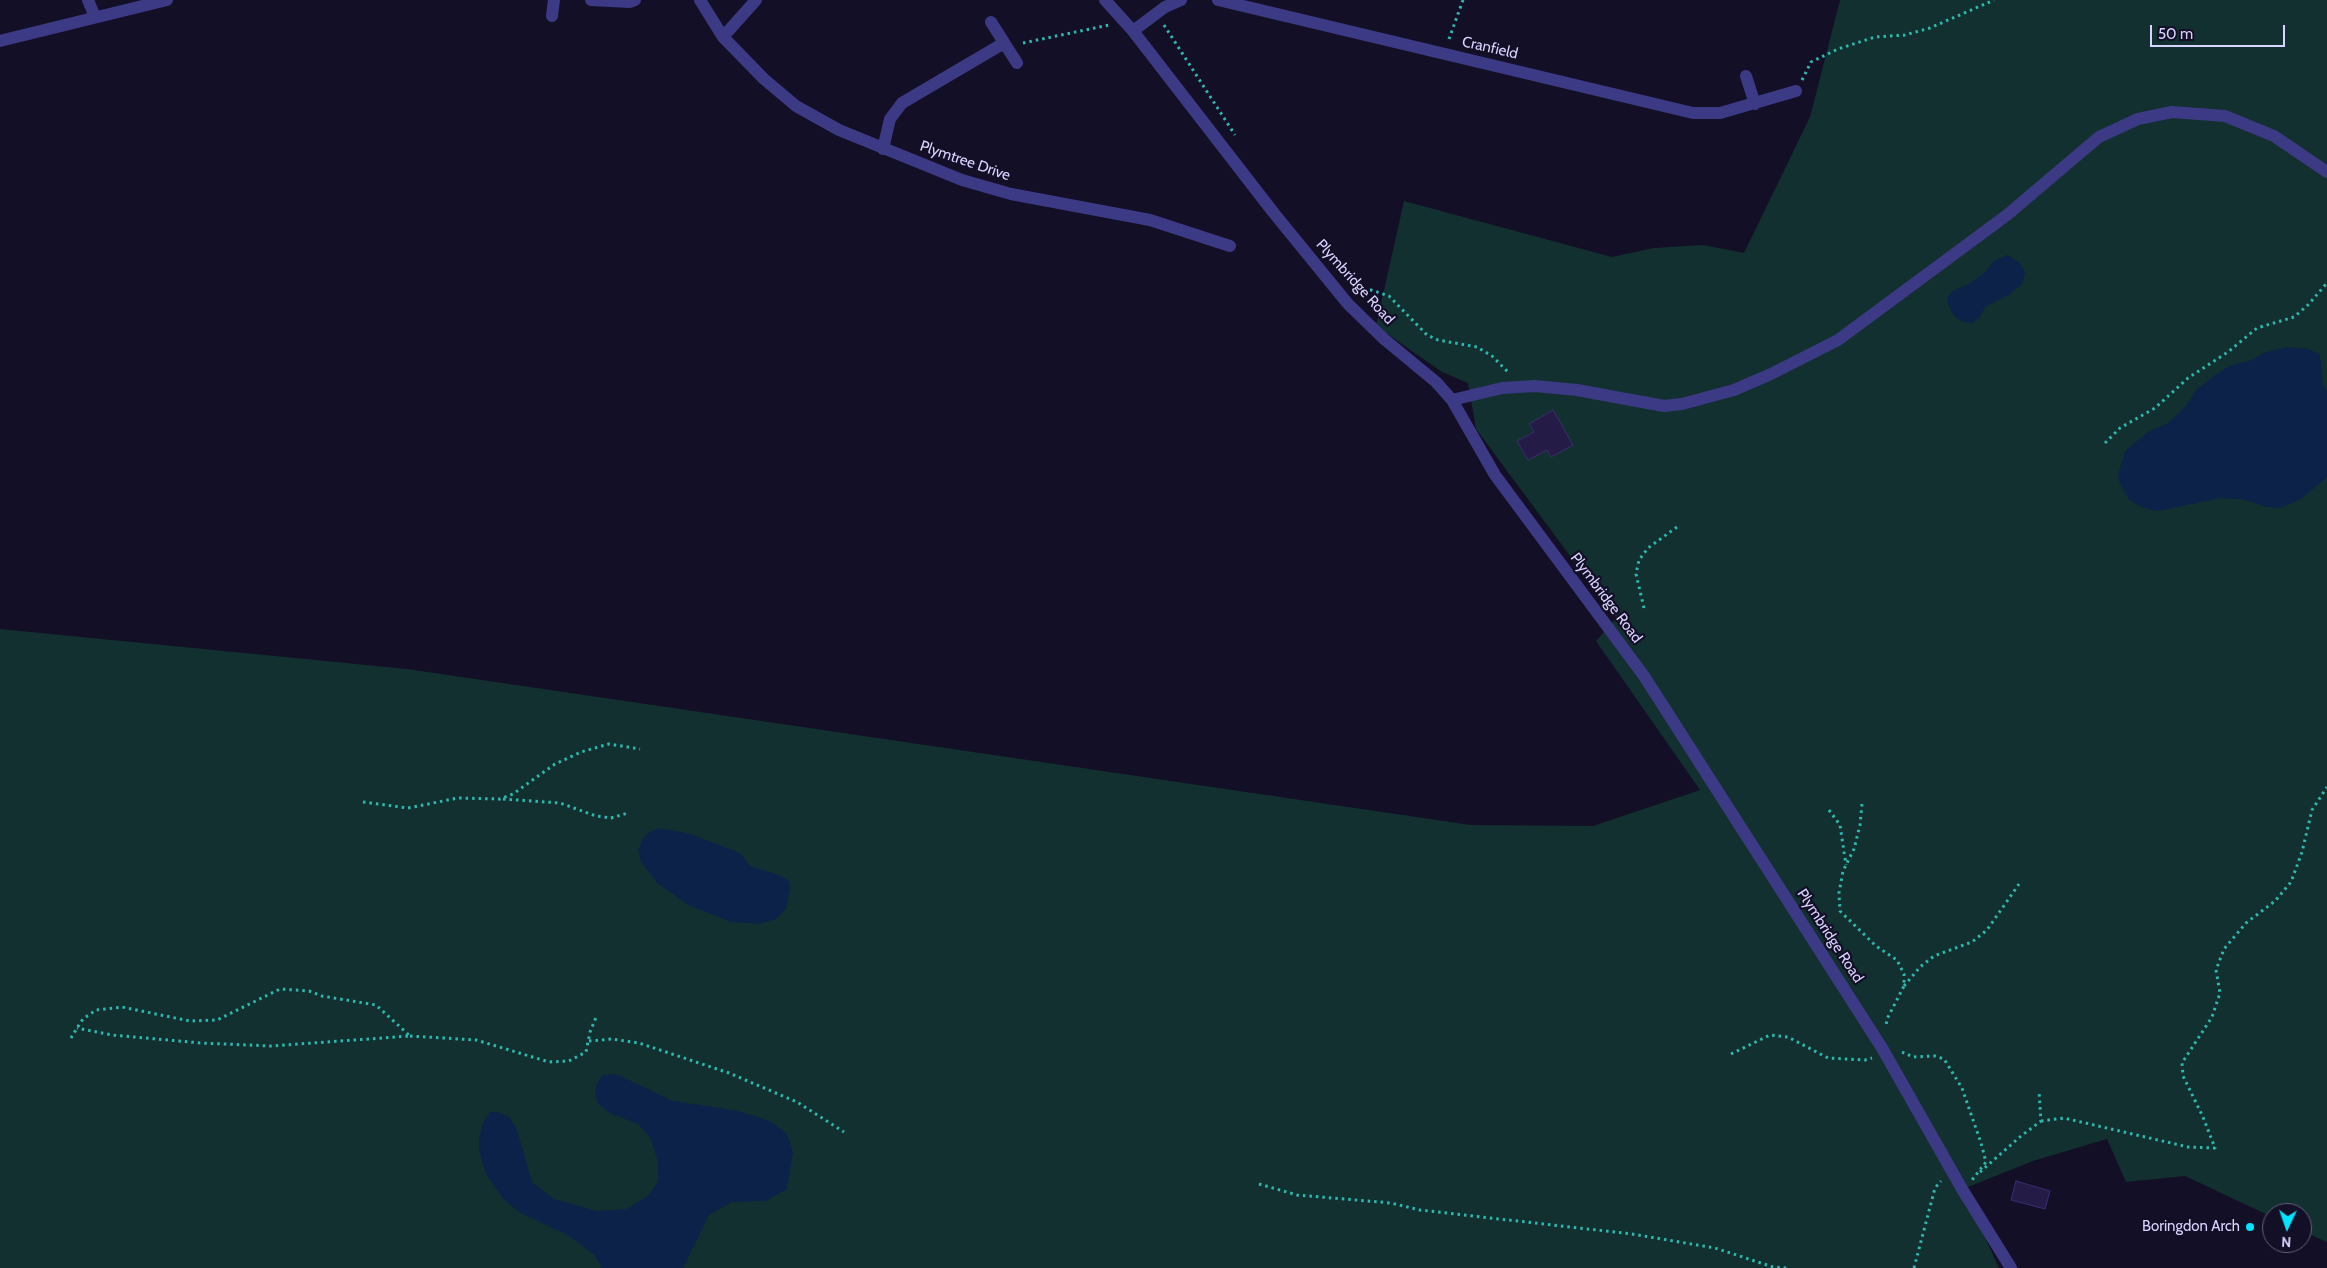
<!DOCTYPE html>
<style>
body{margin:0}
#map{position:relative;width:2327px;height:1268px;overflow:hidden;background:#130f26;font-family:Cabin,sans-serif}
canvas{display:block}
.north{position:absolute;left:2262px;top:1203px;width:50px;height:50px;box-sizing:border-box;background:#130f26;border:1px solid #625e7d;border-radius:50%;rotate:183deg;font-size:14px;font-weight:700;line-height:20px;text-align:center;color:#d9d4ff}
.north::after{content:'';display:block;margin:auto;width:18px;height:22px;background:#00e5ff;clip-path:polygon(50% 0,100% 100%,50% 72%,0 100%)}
.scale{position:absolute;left:2150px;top:25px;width:135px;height:22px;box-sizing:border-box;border:2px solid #d9d4ff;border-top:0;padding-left:6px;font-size:15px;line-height:18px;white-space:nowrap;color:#d9d4ff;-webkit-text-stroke:4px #130f26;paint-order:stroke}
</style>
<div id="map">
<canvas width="2327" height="1268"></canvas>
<div class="north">N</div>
<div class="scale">50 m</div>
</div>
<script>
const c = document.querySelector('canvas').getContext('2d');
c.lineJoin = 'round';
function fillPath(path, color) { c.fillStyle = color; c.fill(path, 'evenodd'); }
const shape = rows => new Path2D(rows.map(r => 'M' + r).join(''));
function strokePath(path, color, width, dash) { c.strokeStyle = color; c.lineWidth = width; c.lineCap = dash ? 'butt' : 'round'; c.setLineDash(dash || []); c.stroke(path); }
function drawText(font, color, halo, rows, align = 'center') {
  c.font = font + ' Cabin,sans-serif'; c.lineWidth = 4.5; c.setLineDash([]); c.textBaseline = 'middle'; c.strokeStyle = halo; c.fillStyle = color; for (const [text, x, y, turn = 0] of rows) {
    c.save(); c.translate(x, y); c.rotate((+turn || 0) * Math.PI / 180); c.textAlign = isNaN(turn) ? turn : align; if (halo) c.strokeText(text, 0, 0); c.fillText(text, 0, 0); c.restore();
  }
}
fillPath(shape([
 [1840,0,2327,0,2327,1242,2302,1231,2302,1213,2272,1213,2272,1217,2185,1176,2126,1182,2107,1139,2033,1161,1963,1189,1999,1268,0,1268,0,629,407,669,1471,825,1593,826,1700,790,1596,641,1616,618,1476,429,1468,383,1442,372,1376,326,1404,201,1612,257,1654,248,1703,245,1744,253,1810,117]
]), '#12302f');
fillPath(shape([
 [2007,255,2019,262,2025,272,2022,284,2009,295,1985,307,1980,317,1972,323,1963,322,1954,316,1948,304,1947,297,1954,290,1969,284,1985,272,1994,261],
 [2287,347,2309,349,2320,355,2323,385,2327,391,2327,476,2324,480,2301,499,2280,508,2267,507,2245,500,2221,498,2158,511,2144,508,2129,500,2120,484,2118,475,2125,451,2148,432,2168,423,2186,406,2196,390,2215,375,2231,365,2249,361,2266,352],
 [659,828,691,834,740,853,750,866,779,875,789,881,790,888,786,909,776,919,759,924,731,922,688,905,657,883,641,862,638,850,643,839,649,832],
 [616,1074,673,1101,739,1111,770,1121,787,1134,793,1152,787,1189,766,1201,732,1202,709,1215,683,1268,602,1268,594,1255,569,1236,519,1212,503,1199,486,1174,479,1150,479,1137,483,1123,490,1112,497,1112,509,1117,517,1130,532,1182,554,1199,597,1211,626,1209,648,1196,658,1181,658,1162,651,1139,638,1124,612,1114,599,1105,595,1097,596,1084,603,1075]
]), '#0c2248');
const building = shape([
 [1553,410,1573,445,1551,457,1547,450,1528,460,1517,441,1534,432,1529,424,1553,410],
 [2016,1181,2050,1191,2045,1209,2011,1200,2016,1181]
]);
fillPath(building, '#241b47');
strokePath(building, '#3b2d73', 1);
strokePath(shape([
 [1164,25,1235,135],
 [1449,39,1463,0],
 [1023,43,1109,25],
 [1802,80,1811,62,1838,49,1875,37,1905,35,1930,28,1994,0],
 [1357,291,1371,290,1389,296,1427,335,1438,340,1477,347,1492,356,1509,373],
 [2105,443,2120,428,2155,408,2188,378,2228,352,2257,328,2294,317,2308,305,2327,283],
 [1644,608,1636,574,1639,560,1648,548,1677,527],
 [503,799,560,803,596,816,611,818,628,813],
 [363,802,408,808,458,798,500,799,513,794,555,764,581,752,609,744,640,749],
 [1862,804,1860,825,1854,849,1843,871,1839,893,1840,911,1876,946,1897,960,1904,974,1904,986,1887,1019,1886,1027],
 [1829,810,1840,825,1846,865],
 [1904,986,1920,967,1934,956,1972,942,1987,930,2019,884],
 [410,1036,476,1040,549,1062,569,1061,586,1052,590,1032,597,1015],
 [71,1038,77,1028,83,1019,96,1010,122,1007,190,1021,217,1020,280,989,309,991,322,996,376,1005,410,1036,271,1046,201,1043,112,1035,77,1028],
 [589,1041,612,1039,639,1043,729,1073,797,1102,844,1132],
 [1902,1052,1913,1057,1935,1056,1944,1059,1962,1088,1981,1143,1986,1162,1972,1180],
 [1731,1054,1770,1035,1788,1037,1828,1058,1865,1060,1872,1058],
 [2041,1121,2064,1118,2188,1147,2215,1148,2203,1117,2183,1076,2182,1063,2212,1017,2220,993,2216,970,2224,949,2246,923,2275,901,2291,882,2302,852,2312,810,2327,787],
 [1980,1172,2021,1136,2041,1121,2039,1091],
 [1259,1184,1297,1195,1391,1203,1420,1210,1632,1234,1715,1248,1773,1267,1788,1268],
 [1914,1268,1935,1188,1941,1181]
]), '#2fb8b0', 3, [2.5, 4]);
strokePath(shape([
 [88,0,95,17],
 [591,0,630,2,635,0],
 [700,0,723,37,764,79,796,106,839,130,962,180,1011,194,1150,220,1230,246],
 [1105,0,1133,31,1273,212,1348,304,1384,339,1436,382,1452,400,1495,475,1644,676,1882,1048,1962,1189,2011,1268],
 [1218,0,1693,113,1720,113,1796,91],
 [552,16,554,0],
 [991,22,1017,63],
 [1133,31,1165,7,1181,0],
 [723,37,756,0],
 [0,41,167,0],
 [1746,76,1755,104],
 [883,149,890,119,902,103,1004,43],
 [1452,400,1502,388,1535,386,1577,390,1664,406,1682,404,1734,390,1771,374,1838,340,2007,215,2099,137,2138,119,2172,112,2225,116,2274,136,2327,172]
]), '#3d3a85', 12);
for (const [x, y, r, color] of [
 [2250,1227,5,"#00e5ff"]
]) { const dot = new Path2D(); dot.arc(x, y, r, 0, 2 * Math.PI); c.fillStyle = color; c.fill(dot); strokePath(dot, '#130f26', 2); }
drawText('15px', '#d9d4ff', '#130f26', [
 ["Cranfield",1490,48,13],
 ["Plymtree Drive",965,161,19],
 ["Plymbridge Road",1355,282,48],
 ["Plymbridge Road",1606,598,53],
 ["Plymbridge Road",1830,936,57]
]);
drawText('15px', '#d9d4ff', '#130f26', [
 ["Boringdon Arch",2240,1227]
], 'right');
</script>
